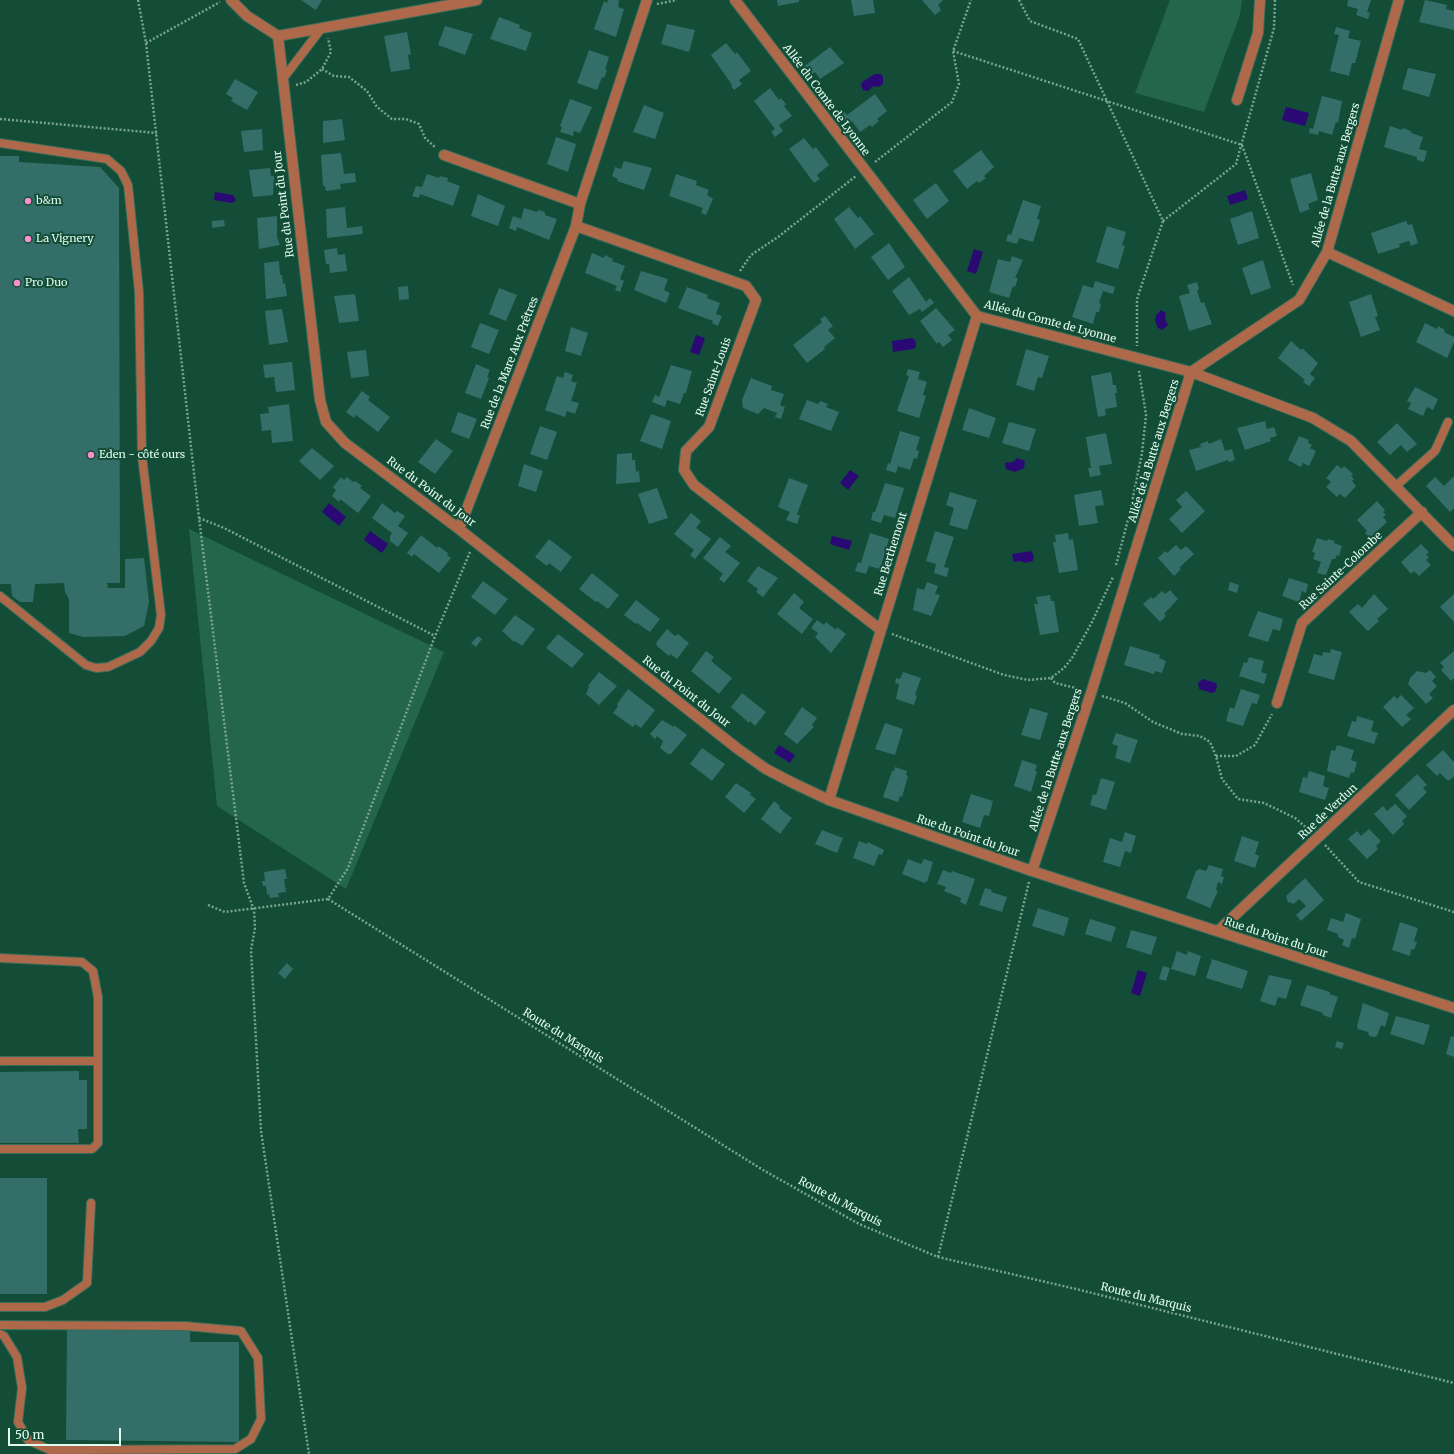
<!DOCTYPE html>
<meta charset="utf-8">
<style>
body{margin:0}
#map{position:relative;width:1454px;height:1454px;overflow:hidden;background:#134c37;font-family:Merriweather,serif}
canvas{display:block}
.scale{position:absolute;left:8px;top:1428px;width:113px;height:18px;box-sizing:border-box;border:2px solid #e1fdef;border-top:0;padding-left:5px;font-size:12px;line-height:14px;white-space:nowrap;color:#e1fdef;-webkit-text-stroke:3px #134c37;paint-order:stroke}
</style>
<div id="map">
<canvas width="1454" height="1454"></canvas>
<div class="scale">50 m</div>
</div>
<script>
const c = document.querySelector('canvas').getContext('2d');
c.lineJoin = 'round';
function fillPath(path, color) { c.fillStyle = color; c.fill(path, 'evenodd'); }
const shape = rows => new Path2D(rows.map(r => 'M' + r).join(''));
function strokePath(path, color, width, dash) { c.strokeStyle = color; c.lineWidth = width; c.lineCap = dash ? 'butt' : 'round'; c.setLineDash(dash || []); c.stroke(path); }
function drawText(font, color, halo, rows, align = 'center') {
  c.font = font + ' Merriweather,serif'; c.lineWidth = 4; c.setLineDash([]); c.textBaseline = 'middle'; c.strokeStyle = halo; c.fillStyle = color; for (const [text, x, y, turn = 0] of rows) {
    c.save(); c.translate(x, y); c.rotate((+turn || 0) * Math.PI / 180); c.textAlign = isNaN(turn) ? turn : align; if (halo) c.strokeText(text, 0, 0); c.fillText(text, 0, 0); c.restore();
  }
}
fillPath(shape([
 [1170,0,1242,0,1240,15,1204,112,1135,93],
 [189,529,444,652,346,889,217,806]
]), '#24664d');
fillPath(shape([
 [875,74,881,74,883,77,883,84,878,87,873,86,868,91,863,90,861,86,862,82],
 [1286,107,1309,113,1305,126,1282,120],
 [1245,190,1248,199,1230,205,1227,196],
 [215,192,233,195,236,200,232,203,214,200],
 [974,249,983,252,976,274,967,271],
 [1161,310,1166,313,1165,319,1168,325,1162,330,1158,328,1155,321,1156,315],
 [696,335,705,338,699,355,690,352],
 [912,338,915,340,916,347,913,349,893,352,892,341],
 [1017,458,1025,461,1024,468,1015,472,1006,469,1005,463,1013,462],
 [850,470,859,476,848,490,840,483],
 [329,503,346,517,339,526,322,512],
 [370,531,388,544,382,553,364,540],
 [832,536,852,541,849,550,830,544],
 [1031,551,1034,556,1033,561,1024,563,1021,561,1014,562,1012,554],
 [1203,679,1216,683,1217,686,1215,692,1212,693,1199,689,1198,683],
 [779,745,795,755,790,763,774,753],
 [1138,970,1147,973,1140,996,1131,993]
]), '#2a0975');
fillPath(shape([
 [301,0,322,0,316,10],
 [608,0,619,0,618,7,624,9,616,37,594,29,604,1,607,3],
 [777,0,799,0,799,2,778,6],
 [851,0,873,0,875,13,854,16],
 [922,0,943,0,938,5,941,10,935,15],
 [1348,0,1371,0,1367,12,1370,13,1368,19,1356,15,1358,9,1347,6],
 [1425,0,1447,5,1446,9,1454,11,1454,30,1419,22],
 [499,17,520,25,519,28,532,33,526,51,490,39],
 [667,24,695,30,689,52,661,44],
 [445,26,473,34,465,55,438,45],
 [1336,27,1350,31,1348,38,1361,41,1355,63,1352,63,1349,76,1330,71,1339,35,1334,34],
 [407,32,411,54,408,55,410,69,391,72,384,36],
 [726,43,735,54,737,52,751,71,739,80,742,84,734,90,731,86,732,85,711,55],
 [830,47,844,63,820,79,815,72,809,77,802,68],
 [589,50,609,57,605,70,607,70,604,78,602,77,597,90,577,83],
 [1408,68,1436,74,1429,97,1402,89],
 [235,79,258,92,247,110,231,101,233,98,226,94],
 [770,88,779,100,781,98,786,104,784,106,792,116,779,125,783,131,775,137,771,132,775,129,754,101],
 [875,94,887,111,877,119,879,121,872,127,870,125,860,132,852,121,846,125,839,116,844,112,847,115],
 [1322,96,1342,101,1338,123,1336,122,1332,135,1319,131,1318,135,1309,133,1310,128,1313,129],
 [570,99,592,107,580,133,574,131,573,136,560,132,562,127,560,126],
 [644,105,664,113,655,139,633,132],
 [342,119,345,140,323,143,323,121],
 [1390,126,1402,130,1403,128,1411,131,1411,133,1423,137,1419,149,1427,151,1424,162,1417,160,1417,157,1384,147],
 [262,129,263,150,244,152,241,131],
 [556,137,576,144,568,172,547,164],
 [804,138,813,149,816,147,829,165,817,175,820,179,814,183,789,149],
 [981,150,994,167,984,176,986,178,979,183,977,181,967,189,953,171],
 [341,153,344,174,355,173,356,182,340,184,341,189,326,191,325,186,323,186,321,155],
 [0,156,19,156,19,162,100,167,119,188,120,583,107,583,108,588,125,588,125,559,144,558,149,602,144,626,125,636,83,637,69,633,69,599,65,592,64,583,35,584,33,602,20,602,12,596,11,584,0,584],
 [624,161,652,168,644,190,617,181,618,179,612,176,615,167,621,169],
 [270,168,271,176,274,176,273,195,253,197,249,170],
 [1311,173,1318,200,1308,204,1310,209,1300,213,1290,179],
 [427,174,439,178,440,176,448,178,447,181,460,186,453,206,420,194,419,198,412,196,416,186,422,187],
 [676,174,697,181,696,185,709,190,707,195,713,199,706,215,701,213,703,208,669,196],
 [936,183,949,201,927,219,913,200],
 [478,194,505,206,498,226,471,216],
 [1023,200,1041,206,1037,219,1040,220,1033,242,1019,238,1017,244,1006,241,1008,234,1011,235],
 [345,207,347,228,362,226,363,234,327,238,326,209],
 [849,207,858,218,860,216,874,234,855,249,834,219],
 [524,208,537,212,538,210,545,212,545,215,557,219,549,240,517,227,516,231,509,228,513,216,521,219],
 [1252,211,1259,238,1238,245,1230,219],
 [277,216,277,237,280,245,259,249,257,218],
 [224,220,225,226,212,228,212,221],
 [1406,221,1408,225,1412,224,1418,243,1411,246,1409,241,1399,244,1400,247,1378,254,1371,233],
 [1107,226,1126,232,1122,245,1125,246,1118,269,1096,262],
 [889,243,905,267,888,280,871,257],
 [337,248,338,255,345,254,347,271,330,273,329,264,326,264,324,250],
 [592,253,604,258,605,255,613,259,612,261,625,266,620,279,624,281,620,292,615,290,617,286,585,273],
 [1012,256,1023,260,1015,278,1018,278,1015,287,1013,286,1009,298,989,292,998,259,1010,262],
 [1263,260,1271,288,1251,295,1242,268],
 [279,261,280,275,282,275,283,284,285,283,287,296,266,299,264,263],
 [641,271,668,279,664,290,670,293,666,303,634,290],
 [909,277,926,302,930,298,934,303,922,312,920,309,909,315,892,291],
 [1095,281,1115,287,1113,294,1103,291,1099,303,1101,304,1099,312,1096,312,1093,324,1072,317,1083,285,1093,288],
 [1197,282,1199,289,1197,290,1201,303,1204,302,1212,324,1189,331,1179,296,1190,293,1187,285],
 [408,286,409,299,399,300,398,287],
 [687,287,708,295,707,298,720,303,716,314,722,316,718,326,712,323,713,321,678,308],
 [499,288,517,295,506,321,489,314],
 [355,294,359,321,339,323,334,296],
 [1371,294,1378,316,1375,317,1380,330,1361,337,1349,302],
 [936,308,955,330,948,335,952,340,943,347,939,342,937,344,920,321],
 [282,309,288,342,269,345,265,311],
 [825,316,833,326,828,330,835,338,824,347,825,349,807,363,793,345,822,322,820,319],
 [480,323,499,330,489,354,471,347],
 [1425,323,1437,329,1438,326,1445,330,1444,332,1454,337,1454,342,1447,358,1416,342],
 [571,327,588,333,581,356,565,351],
 [1291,341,1301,350,1302,348,1318,363,1310,374,1315,378,1309,386,1303,382,1305,380,1278,358],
 [1026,349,1049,356,1042,378,1038,377,1034,391,1016,385],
 [366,350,369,376,351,378,347,352],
 [292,362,295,390,276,392,274,377,265,378,263,365],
 [476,364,490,370,487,377,489,378,481,399,465,393],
 [671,365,692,371,686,393,684,393,680,404,667,400,665,407,652,402,655,395,659,397],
 [908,369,920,372,918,379,927,382,923,395,926,396,919,418,897,411,909,376,906,375],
 [565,372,573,375,571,381,577,383,571,401,579,403,575,414,567,411,565,417,545,410,557,376,563,378],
 [1111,372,1113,385,1116,385,1117,393,1115,393,1117,407,1105,409,1106,415,1098,417,1091,376],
 [751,378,772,386,771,390,784,394,780,405,785,407,781,419,775,417,777,413,764,408,758,414,743,408,742,400],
 [1415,387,1438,399,1433,410,1427,407,1423,416,1408,409,1411,403,1407,401],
 [362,391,370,397,368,400,390,417,378,432,356,415,354,418,346,412],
 [807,400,818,404,820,401,828,404,826,407,839,412,831,431,799,419],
 [289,404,293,441,272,443,271,430,262,431,260,414,269,413,268,407],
 [969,408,996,418,989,438,962,430],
 [458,412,477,419,469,439,451,432],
 [651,414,671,421,662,449,640,441],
 [1265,421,1267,429,1274,427,1277,436,1270,438,1271,441,1245,450,1237,428],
 [1009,422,1036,429,1029,451,1002,443],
 [1397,423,1417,444,1407,452,1401,445,1390,455,1377,442],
 [540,426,557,432,547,460,530,454],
 [900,431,920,437,916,450,919,451,917,459,914,458,910,470,898,466,896,473,886,470,888,463,890,464],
 [1106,433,1112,464,1099,466,1101,475,1090,477,1088,468,1091,468,1086,437],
 [1299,436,1309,440,1308,443,1312,445,1310,448,1316,451,1309,466,1303,463,1301,467,1288,460],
 [436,439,453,451,435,474,418,462],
 [1221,439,1225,451,1232,449,1235,460,1229,462,1228,460,1196,471,1189,450,1201,447,1200,444,1208,441,1209,444],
 [312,448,334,466,320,480,299,461],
 [632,453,632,460,635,460,636,472,639,471,640,482,616,484,617,454],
 [524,464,543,471,536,492,518,486],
 [1337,465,1342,469,1344,466,1353,474,1351,476,1354,479,1352,481,1356,486,1345,498,1340,494,1337,497,1326,487,1331,482,1326,478],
 [1454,476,1454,508,1450,512,1426,486,1435,477,1444,486],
 [341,477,344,480,347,477,353,482,355,481,362,486,360,488,371,496,358,513,340,499,339,502,332,496,336,490,333,487],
 [789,478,808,485,797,514,800,516,797,524,786,520,790,512,778,507],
 [885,483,904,488,895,518,884,515,881,523,871,520,873,512,875,512],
 [657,488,668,518,649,524,638,494],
 [1101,490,1104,505,1095,506,1098,523,1079,526,1074,495],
 [1186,491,1205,511,1182,533,1169,519,1182,507,1176,500],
 [950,492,977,500,967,530,949,525,954,508,946,505],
 [1377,501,1385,510,1383,512,1386,515,1383,517,1387,522,1370,538,1365,533,1367,531,1357,520],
 [382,503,395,513,397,511,405,516,398,526,408,533,398,547,390,541,390,536,392,533,372,518],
 [691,513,701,521,696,528,711,539,695,559,690,555,694,550,674,534],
 [935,531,954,537,944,567,949,568,947,577,934,573,936,564,926,561],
 [870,533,889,539,880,569,869,566,866,574,855,571,858,562,861,563],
 [1068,533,1069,540,1073,539,1078,570,1059,573,1053,542,1056,542,1055,535],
 [421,535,437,548,438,546,448,553,447,555,451,558,439,573,414,554,412,557,407,553],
 [720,537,731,546,725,552,740,563,724,583,719,579,723,574,703,558],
 [1317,538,1327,541,1328,539,1335,541,1334,543,1342,546,1339,556,1337,555,1335,559,1332,559,1326,575,1317,573,1321,562,1313,559,1315,553,1312,552],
 [549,539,572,557,561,572,549,563,547,566,535,557],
 [1421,544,1429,552,1426,555,1429,557,1426,560,1431,565,1419,576,1414,571,1411,574,1401,562],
 [1176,545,1181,550,1186,546,1194,554,1179,568,1181,569,1174,576,1158,558,1165,551,1167,553],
 [758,566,778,578,763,597,756,592,758,589,747,581],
 [592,573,619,595,608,609,597,601,596,602,579,589],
 [1289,578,1308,584,1306,593,1302,591,1299,602,1282,596],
 [483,581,508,599,495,615,471,597],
 [927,582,938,586,935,594,940,595,931,616,913,610,917,588,924,590],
 [1230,582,1239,585,1237,593,1228,590],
 [1170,590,1178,599,1164,614,1166,616,1160,622,1143,604,1151,597,1153,599,1162,591,1165,594],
 [794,593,804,602,799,608,813,619,802,634,777,614],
 [1374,594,1388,609,1377,619,1379,621,1368,631,1349,612,1358,604,1362,608],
 [1454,594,1454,622,1440,607],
 [1050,595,1051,601,1054,601,1059,632,1040,635,1034,604,1038,604,1036,597],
 [636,600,660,619,650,632,637,623,636,624,624,615],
 [1258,611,1283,619,1280,631,1273,629,1268,642,1248,636],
 [515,615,535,629,522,646,515,641,514,642,502,631],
 [817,620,824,625,826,622,836,630,837,627,846,634,831,653,815,637,818,633,811,628],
 [667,629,675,636,678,634,689,643,677,659,670,654,669,656,657,646,656,643],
 [558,634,584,654,572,668,546,648],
 [478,636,482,639,476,647,471,643],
 [1130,646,1160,655,1159,658,1166,661,1162,673,1155,671,1154,674,1124,665],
 [1331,649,1342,652,1334,680,1308,673,1314,654,1322,656,1323,652,1330,653],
 [706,651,714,657,711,661,732,678,719,694,691,671],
 [1454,651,1454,678,1451,681,1441,670,1444,667,1440,663],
 [1249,657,1264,661,1261,672,1267,674,1264,684,1239,676,1244,662,1247,663],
 [1430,670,1436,677,1432,681,1437,686,1429,694,1433,698,1426,704,1408,684,1410,678,1417,671,1426,673],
 [599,672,617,686,599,705,586,694,589,687,588,686],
 [903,672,921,678,915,695,917,696,914,705,896,699,899,684,895,683,896,678,900,679],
 [628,689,655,710,641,728,635,724,633,727,613,713,618,706,617,704],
 [1241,689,1260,695,1257,704,1252,703,1243,726,1226,721,1230,707,1234,709],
 [742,693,766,712,755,726,750,721,749,723,731,707],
 [1401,695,1414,708,1406,715,1411,719,1402,727,1383,707,1394,696,1397,699],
 [802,707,817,718,812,725,814,727,797,744,784,734],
 [1030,708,1048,713,1040,740,1021,735],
 [1357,716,1374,721,1371,731,1378,733,1374,744,1347,736,1352,721,1356,722],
 [662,720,674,727,674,725,687,735,671,754,668,754,660,748,663,741,657,736,655,739,650,734],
 [885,723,903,729,895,755,875,749],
 [1116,733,1138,740,1130,763,1115,758,1118,746,1112,744],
 [1337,745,1354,750,1351,760,1357,762,1354,773,1351,772,1349,778,1327,771,1331,750,1335,751],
 [702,748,725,764,712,781,690,764],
 [1443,750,1454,762,1454,776,1450,780,1447,780,1440,773,1437,776,1426,765],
 [1022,760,1037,765,1035,771,1037,771,1031,792,1014,786],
 [895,767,907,771,906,775,908,776,902,797,900,796,898,802,883,797,892,771,894,771],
 [1309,771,1325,776,1323,786,1329,788,1325,800,1299,792,1303,777,1307,778],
 [1417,774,1427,785,1423,788,1427,792,1409,810,1395,795],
 [1101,778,1115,782,1106,810,1090,805,1093,794,1096,795],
 [736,783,751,793,750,795,756,799,744,813,725,797],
 [971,794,993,801,989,816,984,815,980,828,962,822],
 [774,801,780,806,779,808,792,818,780,834,761,819],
 [1395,804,1407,816,1402,821,1404,824,1393,835,1374,814,1383,806,1387,811],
 [1369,829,1381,841,1376,846,1378,849,1367,859,1348,839,1357,831,1361,836],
 [822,830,843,838,837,853,815,844],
 [1125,832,1136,836,1131,853,1125,851,1120,867,1103,862,1110,838,1122,842],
 [1242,836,1259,842,1255,854,1259,856,1255,868,1234,861],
 [859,841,867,844,868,842,884,850,882,855,879,854,874,866,853,858],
 [908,859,921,864,924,859,933,862,927,882,926,881,925,883,902,874],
 [1209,865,1223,869,1221,876,1224,877,1222,884,1218,882,1216,890,1218,891,1210,908,1186,898,1196,871,1199,869,1206,871],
 [285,869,287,879,284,879,286,892,278,893,279,897,270,898,269,894,267,895,266,886,263,886,262,881,265,881,264,872],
 [943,870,951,873,952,871,975,879,966,905,960,902,961,898,944,891,946,887,937,884],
 [1305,878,1324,900,1301,921,1296,915,1306,906,1299,899,1294,904,1288,902,1286,896],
 [985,888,992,890,991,892,1007,897,1002,912,979,905],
 [1038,908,1069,918,1064,936,1032,926],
 [1346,913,1361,919,1355,939,1352,938,1349,948,1342,945,1344,940,1338,937,1338,934,1327,930,1331,918,1343,922],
 [1090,919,1116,927,1111,942,1085,934],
 [1400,922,1418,928,1414,941,1417,942,1414,950,1411,949,1410,956,1392,950],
 [1131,930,1157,937,1151,955,1126,947],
 [1177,951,1187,955,1188,951,1201,956,1195,976,1171,969],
 [1212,959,1248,971,1242,989,1206,978],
 [287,963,293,969,285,979,278,973],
 [1163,966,1170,968,1166,981,1159,979],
 [1269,975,1292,980,1286,999,1278,997,1275,1006,1260,1001],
 [1307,985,1330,992,1330,994,1338,997,1331,1018,1323,1015,1323,1013,1300,1005],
 [1363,1003,1389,1013,1385,1027,1381,1025,1377,1036,1375,1037,1369,1036,1368,1032,1358,1029,1357,1026],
 [1396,1016,1430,1025,1424,1045,1390,1034],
 [1451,1036,1454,1037,1454,1057,1446,1054],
 [1337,1041,1344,1043,1342,1049,1335,1047],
 [79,1071,79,1080,87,1080,87,1129,78,1129,79,1143,0,1143,0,1072],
 [0,1178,47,1178,47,1294,0,1294],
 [67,1330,190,1330,190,1342,239,1342,239,1442,66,1440]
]), '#336f68');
const lane = shape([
 [282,80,321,29],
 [0,143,107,159,121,171,128,185,139,292,142,456,161,615,159,628,151,641,140,652,108,667,96,668,86,665,0,596],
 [1396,486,1435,451,1448,422],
 [0,958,82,962,93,971,98,997,98,1143,92,1149,0,1149],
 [0,1061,98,1061],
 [0,1307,45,1307,63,1300,87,1283,91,1203],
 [0,1325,185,1326,241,1331,258,1358,261,1419,251,1439,235,1449,50,1450,28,1440,18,1422,22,1388,17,1357,4,1336,0,1334]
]);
const street = shape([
 [231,0,247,16,278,36],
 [735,0,977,316,1191,372,1313,418,1351,441,1454,546],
 [278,36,320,400,326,422,345,443,459,529,738,749,766,769,793,783,829,800,1032,871,1454,1008],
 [278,36,477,0],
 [1237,100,1258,33,1260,0],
 [444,155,580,204],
 [576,226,746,286,756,300,709,427,686,451,684,470,694,485,881,630],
 [1327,252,1454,311],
 [459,529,576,226,580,204,647,0],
 [1277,703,1302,623,1422,512],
 [829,800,977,316],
 [1032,871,1091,693,1191,372,1299,300,1327,252,1399,0],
 [1218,931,1454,710]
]);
strokePath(lane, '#386c58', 10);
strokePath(street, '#386c58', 12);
strokePath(shape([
 [138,0,146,43,199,518,244,883,254,910,255,928,251,950,261,1131,309,1454],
 [1019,0,1030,21,1078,39,1163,221,1137,299,1137,346],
 [657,4,677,0],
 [146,43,220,2],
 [953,51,1242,145,1293,285],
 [322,69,334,76,349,77,367,91,377,107,392,119,406,119,419,124,425,138,436,148],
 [296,85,306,82,322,69,331,52,328,38],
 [0,119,157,133],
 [875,162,952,102,959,84,953,51,971,0],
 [1163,221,1236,164,1274,28,1275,0],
 [740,271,751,255,778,237,856,176],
 [199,518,224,528,435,636],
 [1116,565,1130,512,1142,453,1146,415,1139,371],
 [892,634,1004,675,1028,680,1051,678,1064,668,1072,658,1092,622,1113,577],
 [1051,678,1055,683,1080,689],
 [1102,696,1125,703,1153,722,1182,734,1200,736,1210,742,1216,756,1222,779,1238,799,1264,803,1295,818,1309,830],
 [1216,756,1236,756,1255,745,1272,714],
 [1325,845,1359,882,1454,912],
 [328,899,763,1170,859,1224,938,1257,1076,1289,1454,1383],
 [208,905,225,912,328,899,348,868,435,636,470,552],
 [938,1257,1029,882]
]), '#79a492', 2.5, [2, 2]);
strokePath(lane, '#ae694b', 8);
strokePath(street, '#ae694b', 10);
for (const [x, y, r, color] of [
 [28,201,4,"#f790cd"],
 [28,239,4,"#f790cd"],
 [17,283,4,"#f790cd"],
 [91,455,4,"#f790cd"]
]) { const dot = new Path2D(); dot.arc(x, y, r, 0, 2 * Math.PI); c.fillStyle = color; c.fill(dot); strokePath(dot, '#134c37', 1.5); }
drawText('11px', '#e1fdef', '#134c37', [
 ["Allée du Comte de Lyonne",826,100,53],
 ["Allée de la Butte aux Bergers",1336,175,-74],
 ["Rue du Point du Jour",284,204,-97],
 ["Allée du Comte de Lyonne",1050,322,15],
 ["Rue de la Mare Aux Prêtres",510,363,-69],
 ["Rue Saint-Louis",714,377,-70],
 ["Allée de la Butte aux Bergers",1154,451,-73],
 ["Rue du Point du Jour",431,492,37],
 ["Rue Berthemont",891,554,-73],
 ["Rue Sainte-Colombe",1341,571,-43],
 ["Rue du Point du Jour",686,692,38],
 ["Allée de la Butte aux Bergers",1056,760,-72],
 ["Rue de Verdun",1328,812,-43],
 ["Rue du Point du Jour",968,836,19],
 ["Rue du Point du Jour",1276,938,18],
 ["Route du Marquis",563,1036,32],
 ["Route du Marquis",840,1202,28],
 ["Route du Marquis",1146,1298,14]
]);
drawText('11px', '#e1fdef', '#134c37', [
 ["b&m",36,201],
 ["La Vignery",36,239],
 ["Pro Duo",25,283],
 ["Eden - côté ours",99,455]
], 'left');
</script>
